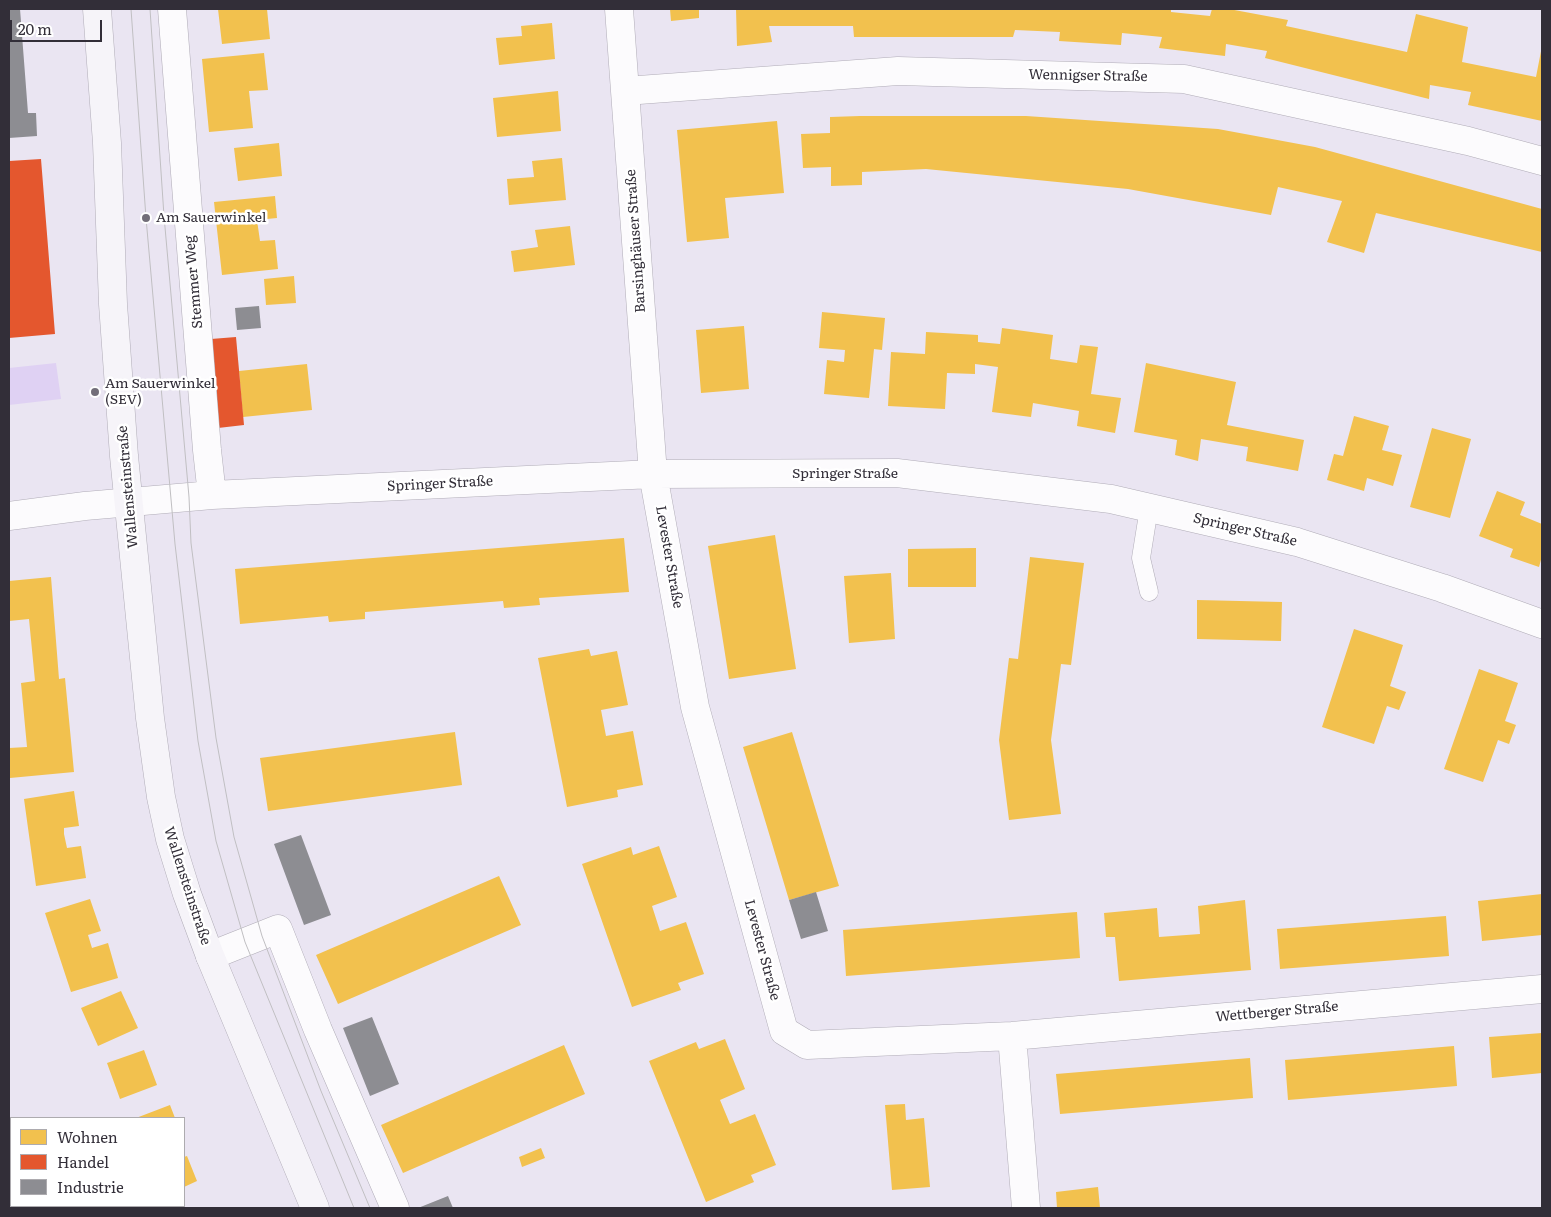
<!DOCTYPE html>
<meta charset="utf-8">
<style>
body{margin:0}
#map{position:relative;width:1551px;height:1217px;overflow:hidden;background:#eae5f2;font-family:Literata,serif}
canvas{display:block}
.frame{position:absolute;inset:0;border:10px solid #322e38;pointer-events:none}
.legend{position:absolute;left:10px;top:1117px;width:175px;height:90px;box-sizing:border-box;background:#fff;border:1px solid #adabaf;margin:0;padding:6px 9px;list-style:none;font-size:15px;color:#322e38}
.legend li{display:flex;align-items:center;gap:10px;height:25px}
.legend b{width:25px;border:1px solid #adabaf}
.scale{position:absolute;left:10px;top:20px;width:92px;height:22px;box-sizing:border-box;border:2px solid #322e38;border-top:0;padding-left:6px;font-size:15px;line-height:18px;white-space:nowrap;color:#322e38;-webkit-text-stroke:4px #fff;paint-order:stroke}
</style>
<div id="map">
<canvas width="1551" height="1217"></canvas>
<div class="frame"></div>
<ul class="legend">
<li><b style="height:14px;background:#f2c14e"></b>Wohnen</li>
<li><b style="height:14px;background:#e4572e"></b>Handel</li>
<li><b style="height:14px;background:#8d8d92"></b>Industrie</li>
</ul>
<div class="scale">20 m</div>
</div>
<script>
const c = document.querySelector('canvas').getContext('2d');
c.lineJoin = 'round';
function fillPath(path, color) { c.fillStyle = color; c.fill(path, 'evenodd'); }
const shape = rows => new Path2D(rows.map(r => 'M' + r).join(''));
function strokePath(path, color, width, dash) { c.strokeStyle = color; c.lineWidth = width; c.lineCap = dash ? 'butt' : 'round'; c.setLineDash(dash || []); c.stroke(path); }
function drawText(font, color, halo, rows, align = 'center') {
  c.font = font + ' Literata,serif'; c.lineWidth = 5; c.setLineDash([]); c.textBaseline = 'middle'; c.strokeStyle = halo; c.fillStyle = color; for (const [text, x, y, turn = 0] of rows) {
    c.save(); c.translate(x, y); c.rotate((+turn || 0) * Math.PI / 180); c.textAlign = isNaN(turn) ? turn : align; if (halo) c.strokeText(text, 0, 0); c.fillText(text, 0, 0); c.restore();
  }
}
fillPath(shape([
 [56,363,61,399,9,405,9,368]
]), '#dfd1f3');
fillPath(shape([
 [218,9,267,9,270,39,222,44],
 [670,9,699,9,699,18,671,21],
 [736,9,1171,9,1171,12,1210,16,1212,9,1229,9,1288,20,1286,26,1407,52,1416,14,1468,27,1462,62,1536,77,1542,46,1542,121,1468,105,1471,92,1430,85,1429,99,1265,58,1267,51,1226,44,1225,56,1159,48,1162,37,1122,33,1121,45,1059,41,1060,32,1015,30,1013,37,854,37,853,26,769,26,772,42,737,46],
 [552,23,555,59,499,65,496,38,522,36,521,26],
 [264,53,268,90,249,91,253,128,209,132,202,59],
 [558,91,561,131,497,137,493,98],
 [860,116,1026,116,1218,129,1315,147,1542,209,1542,252,1376,213,1364,253,1327,242,1342,201,1278,187,1271,215,1128,189,926,169,862,172,862,185,831,186,831,167,803,168,801,134,830,133,830,117],
 [777,121,784,193,725,198,729,238,687,242,677,130],
 [279,143,282,176,238,181,234,148],
 [562,158,566,200,509,205,507,179,534,177,532,161],
 [275,196,277,218,257,220,260,241,275,240,278,269,222,275,214,202],
 [570,226,575,265,514,272,511,251,538,247,535,230],
 [294,276,296,303,266,305,264,279],
 [822,312,885,318,882,350,874,349,869,398,824,394,827,360,844,362,845,350,819,348],
 [744,326,749,389,701,393,696,330],
 [1002,328,1053,335,1050,359,1077,363,1080,345,1098,347,1091,394,1121,398,1115,433,1077,426,1079,411,1033,403,1031,417,992,412,998,367,975,364,975,374,947,373,945,409,888,406,891,352,925,354,926,332,978,335,978,342,1000,344],
 [1146,363,1236,382,1227,425,1304,440,1298,471,1246,461,1248,447,1201,439,1198,461,1175,455,1177,440,1134,432],
 [307,364,312,410,243,417,239,371],
 [1354,416,1389,426,1382,450,1402,455,1393,486,1367,478,1364,491,1327,480,1334,454,1343,456],
 [1432,428,1471,439,1450,518,1410,507],
 [1497,491,1525,502,1520,515,1542,524,1542,556,1539,567,1510,557,1513,549,1479,536],
 [775,535,796,669,729,679,708,546],
 [624,538,629,592,539,598,540,605,504,608,503,601,365,612,365,619,329,622,328,616,240,624,235,569],
 [976,548,976,587,908,587,908,549],
 [1030,557,1084,563,1071,665,1061,664,1051,740,1061,814,1009,820,999,740,1009,658,1018,659],
 [891,573,895,639,849,643,844,576],
 [51,577,59,679,65,678,74,772,10,778,9,748,27,747,21,683,35,681,29,619,9,621,9,581],
 [1197,600,1282,602,1281,641,1197,639],
 [1354,629,1403,645,1390,686,1406,692,1399,710,1387,706,1374,744,1322,727],
 [589,649,591,656,617,651,628,705,601,710,606,736,633,731,643,785,617,790,618,797,567,807,538,658],
 [1479,669,1518,683,1505,721,1516,725,1509,744,1498,740,1483,782,1444,769],
 [455,732,462,785,268,811,260,758],
 [792,732,839,886,789,900,743,747],
 [74,791,79,826,64,828,64,834,67,848,81,846,86,878,36,886,24,799],
 [659,846,677,897,652,906,660,931,686,922,704,974,678,983,681,990,632,1007,582,864,631,847,633,855],
 [499,876,521,925,338,1004,316,955],
 [1542,894,1542,935,1482,941,1478,901],
 [90,899,101,931,88,935,92,948,108,943,118,978,71,992,45,913],
 [1245,900,1251,970,1119,981,1115,937,1106,937,1104,913,1157,908,1159,937,1200,934,1198,906],
 [1077,912,1080,958,846,976,843,930],
 [1446,916,1449,956,1280,969,1277,929],
 [121,991,138,1028,98,1046,81,1008],
 [1542,1033,1542,1073,1492,1078,1489,1037],
 [725,1039,745,1089,720,1100,730,1124,755,1114,776,1165,751,1175,754,1182,706,1202,649,1061,696,1042,699,1049],
 [564,1045,585,1094,403,1173,381,1125],
 [1454,1046,1457,1086,1288,1100,1285,1060],
 [144,1050,157,1085,120,1099,107,1063],
 [1250,1058,1253,1098,1060,1114,1056,1074],
 [905,1104,906,1120,924,1118,930,1187,892,1190,885,1105],
 [170,1105,175,1118,136,1118],
 [541,1148,545,1158,522,1167,519,1157],
 [187,1156,197,1181,184,1187,184,1157],
 [1098,1187,1100,1208,1057,1208,1056,1192]
]), '#f2c14e');
fillPath(shape([
 [41,159,55,334,9,338,9,161],
 [236,337,244,425,218,428,211,339]
]), '#e4572e');
fillPath(shape([
 [9,9,20,9,28,113,36,113,37,136,9,138],
 [259,306,261,328,237,330,235,308],
 [301,835,331,915,304,925,274,844],
 [816,892,828,931,801,939,789,900],
 [372,1017,399,1084,370,1096,343,1028],
 [448,1196,453,1208,418,1208]
]), '#8d8d92');
const lane = shape([
 [1149,508,1141,558,1149,592]
]);
const street = shape([
 [172,9,207,450,212,495],
 [619,9,653,474,695,707,784,1031,807,1045,1012,1036,1542,989],
 [625,91,898,71,1184,79,1468,141,1542,161],
 [9,516,85,506,212,495,653,474,897,473,1111,499,1297,542,1442,588,1542,624],
 [210,956,278,929,318,1030,395,1208],
 [1012,1036,1026,1208]
]);
const secondary = shape([
 [97,9,107,143,113,304,124,456,150,718,161,797,170,839,187,894,210,956,315,1208]
]);
strokePath(lane, '#b0acb7', 19);
strokePath(street, '#b0acb7', 29);
strokePath(secondary, '#b0acb7', 29);
strokePath(lane, '#fcfbfd', 18);
strokePath(street, '#fcfbfd', 28);
strokePath(secondary, '#f6f4f9', 28);
strokePath(shape([
 [131,9,146,218,175,544,198,741,216,841,245,942,354,1208],
 [150,9,164,216,189,497,191,543,216,738,234,837,262,936,321,1091,370,1208]
]), '#c0bfc2', 1);
for (const [x, y, r, color] of [
 [146,218,5,"#726e79"],
 [95,392,5,"#726e79"]
]) { const dot = new Path2D(); dot.arc(x, y, r, 0, 2 * Math.PI); c.fillStyle = color; c.fill(dot); strokePath(dot, '#fff', 2); }
drawText('14px', '#322e38', '#fff', [
 ["Wennigser Straße",1088,76,1],
 ["Barsinghäuser Straße",636,241,-94],
 ["Stemmer Weg",194,282,-95],
 ["Springer Straße",845,474],
 ["Springer Straße",440,484,-3],
 ["Wallensteinstraße",128,487,-95],
 ["Springer Straße",1245,530,13],
 ["Levester Straße",669,557,80],
 ["Wallensteinstraße",187,886,72],
 ["Levester Straße",762,950,75],
 ["Wettberger Straße",1277,1012,-5]
]);
drawText('14px', '#322e38', '#fff', [
 ["Am Sauerwinkel",156,218],
 ["Am Sauerwinkel",105,384],
 ["(SEV)",105,400]
], 'left');
</script>
